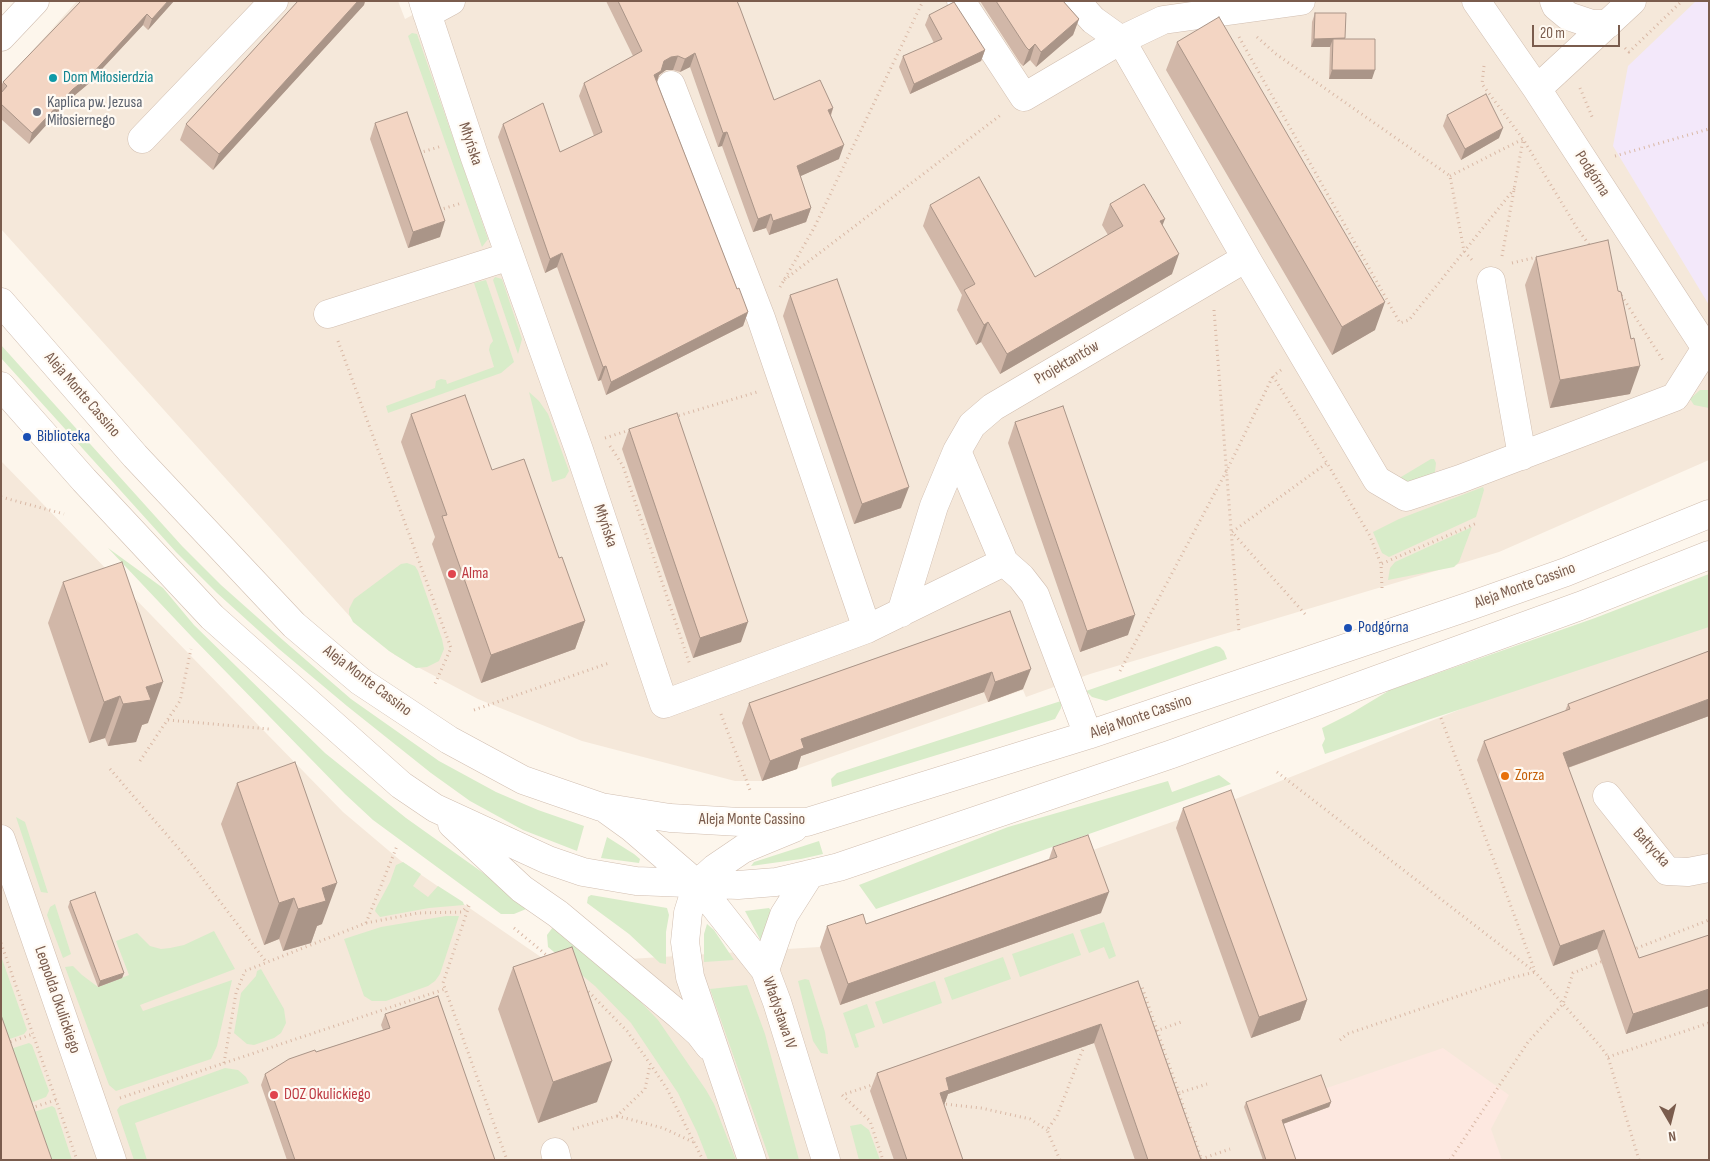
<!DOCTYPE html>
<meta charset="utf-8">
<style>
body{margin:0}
#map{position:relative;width:1710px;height:1161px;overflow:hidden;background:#fdf6ec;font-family:"Sofia Sans Condensed",sans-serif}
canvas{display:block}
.frame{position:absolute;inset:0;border:2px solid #7a5c4d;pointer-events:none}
.north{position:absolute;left:1645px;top:1096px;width:50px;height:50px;-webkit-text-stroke:4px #fffaf3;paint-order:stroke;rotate:172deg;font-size:14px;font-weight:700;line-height:20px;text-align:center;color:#7a5c4d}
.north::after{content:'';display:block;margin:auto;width:18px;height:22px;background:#7a5c4d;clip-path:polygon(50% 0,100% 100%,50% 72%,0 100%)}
.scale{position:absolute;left:1532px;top:25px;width:88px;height:22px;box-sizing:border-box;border:2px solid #7a5c4d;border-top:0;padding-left:6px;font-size:15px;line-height:18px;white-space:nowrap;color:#7a5c4d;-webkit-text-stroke:4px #fffaf3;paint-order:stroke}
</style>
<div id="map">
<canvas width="1710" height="1161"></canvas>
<div class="frame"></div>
<div class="north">N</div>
<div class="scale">20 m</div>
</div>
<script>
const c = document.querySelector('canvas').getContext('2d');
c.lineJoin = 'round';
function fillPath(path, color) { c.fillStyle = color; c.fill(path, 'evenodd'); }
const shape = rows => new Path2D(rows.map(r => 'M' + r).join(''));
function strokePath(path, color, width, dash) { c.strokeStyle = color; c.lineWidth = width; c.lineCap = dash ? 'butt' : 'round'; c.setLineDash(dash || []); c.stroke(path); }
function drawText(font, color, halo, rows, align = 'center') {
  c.font = font + ' "Sofia Sans Condensed",sans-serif'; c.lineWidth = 4.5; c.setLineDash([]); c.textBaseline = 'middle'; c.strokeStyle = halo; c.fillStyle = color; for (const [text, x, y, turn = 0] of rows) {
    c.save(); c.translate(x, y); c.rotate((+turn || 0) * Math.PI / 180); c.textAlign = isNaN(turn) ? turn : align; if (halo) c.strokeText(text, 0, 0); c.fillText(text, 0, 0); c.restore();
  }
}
fillPath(shape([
 [77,1,398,1,405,19,439,1,1709,1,1709,460,1499,552,1090,674,1026,697,1023,690,762,781,735,781,582,741,478,699,395,655,353,620,1,229,1,86],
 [1,461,343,812,401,861,551,964,819,947,1223,804,1709,610,1709,1160,1,1160]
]), '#f5e8da');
fillPath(shape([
 [1443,1048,1509,1095,1491,1129,1502,1160,1293,1160,1280,1125,1330,1107,1324,1089]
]), '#fde8e0');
fillPath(shape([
 [1696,1,1709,1,1709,305,1613,146,1628,66]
]), '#f3e8fa');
fillPath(shape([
 [412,33,417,34,488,239,482,247,408,36],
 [495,277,502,279,522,339,518,354,493,280],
 [486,280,514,362,501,373,388,413,386,406,435,388,436,381,441,379,446,380,447,384,494,367,489,350,490,345,493,341,474,283],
 [1,345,182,546,221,585,284,641,351,699,439,761,496,792,538,810,584,826,577,851,523,830,470,801,431,773,347,706,279,649,217,593,176,552,1,358],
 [1700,390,1709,390,1709,408,1694,405,1690,399],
 [529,392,539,401,548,414,569,471,565,478,552,482],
 [1431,459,1434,459,1436,463,1435,472,1433,476,1421,485,1396,480],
 [1483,487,1484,490,1476,517,1389,557,1382,553,1373,532,1399,519],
 [1472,527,1459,562,1454,567,1388,580,1390,568,1395,562],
 [108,548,163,588,194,625,325,753,406,818,531,907,514,914,501,914,373,820,345,794,192,637],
 [407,563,415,566,418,571,442,639,444,649,439,661,427,667,416,668,389,651,353,622,349,614,349,609,354,599,401,564],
 [1709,574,1709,627,1325,754,1322,745,1325,739,1322,728,1350,714,1390,690,1595,618],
 [1216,646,1220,647,1224,651,1227,659,1106,701,1092,697,1086,691],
 [1061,701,1061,708,1055,719,832,787,831,779,837,773],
 [1219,775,1231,784,876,909,859,885,1008,827,1168,781,1172,792],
 [16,817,25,822,48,893,41,892],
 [607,837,634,854,640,859,639,863,601,858],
 [819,841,823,854,801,859,751,866,754,862],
 [403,862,421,874,413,886,428,897,438,886,463,902,464,905,429,908,380,917,375,911,376,908,390,882,396,865],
 [591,895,667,908,669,915,666,932,666,964,660,963,629,934,587,903,588,897],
 [55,904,71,954,63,958,47,915,50,907],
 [769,908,771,911,765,949,745,911],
 [446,916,459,916,440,974,435,981,428,986,386,1001,372,1001,364,996,344,939,381,927],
 [1104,922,1116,956,1109,959,1104,947,1089,953,1080,930],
 [707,924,714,930,734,960,704,962,704,934],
 [553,927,607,967,658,1020,706,1090,714,1104,736,1160,708,1160,697,1132,678,1093,631,1023,595,986,548,947,547,935],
 [214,931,235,969,140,1005,143,1011,232,980,217,1046,211,1059,116,1091,109,1085,65,967,73,966,82,975,98,987,129,975,116,941,137,933,150,946,161,949,170,948,184,945],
 [1073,933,1081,955,1020,977,1012,954],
 [1,956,27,1030,24,1034,1,1042],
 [1003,957,1011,979,952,1000,944,978],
 [261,969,284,1009,286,1023,281,1033,274,1038,254,1045,247,1044,234,1033,241,993,256,976,257,971],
 [805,979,809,980,825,1032,828,1054,821,1053,813,1041,798,981],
 [935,981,942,1003,883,1024,875,1002],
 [747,985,765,1034,799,1160,770,1160,710,989],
 [867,1004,875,1027,855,1034,859,1047,855,1048,843,1013],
 [29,1043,32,1045,49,1091,46,1097,17,1108,1,1052],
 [225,1068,238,1070,246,1077,249,1083,135,1123,147,1160,134,1160,117,1110,120,1106],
 [52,1106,55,1108,72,1160,36,1160,19,1117],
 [861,1124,869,1130,880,1160,859,1160,850,1126]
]), '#d8ecc9');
const minor = shape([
 [423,1,475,158,579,450,664,704,867,629,1004,562],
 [961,1,1024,97,1121,40,1163,20,1301,1],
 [1076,1,1093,20,1121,40,1246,258,993,407,972,425,957,451,1004,562,1021,577,1035,595,1088,735],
 [1476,1,1537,89,1709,353],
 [1554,1,1556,6,1568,16,1592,24,1608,24],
 [427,14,451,1],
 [1,37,35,1],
 [671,85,761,318,867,629],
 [1537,89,1632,1],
 [142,139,274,1],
 [1246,258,1377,480,1406,497,1460,479,1675,397,1706,348],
 [1491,281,1522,456],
 [1,302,135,456,294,625,360,681,449,740,523,780,601,807,670,818,740,822,807,822,1088,735,1470,606,1566,572,1709,514],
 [328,314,510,256],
 [1,386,84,480,212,617,401,785,435,808,548,860,583,872,636,881,738,885,776,882,839,867,1172,754,1580,606,1709,555],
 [901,613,934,506,957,451],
 [1607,796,1667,871,1688,872,1709,868],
 [607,810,632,828,697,884,765,970,777,1002,826,1160],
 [452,824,522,889,558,914,679,1015,699,1033,709,1046],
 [1,839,112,1160],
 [765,970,784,915,810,874],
 [555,1152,557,1160],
 [752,1160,690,977,685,942,688,913,697,884,715,868,743,849,794,828]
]);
strokePath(minor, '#d1beb0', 29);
strokePath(shape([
 [1239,37,1400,323,1409,320,1515,188],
 [1257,37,1276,54,1450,176,1464,251,1472,260],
 [1625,48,1629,52,1682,1],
 [1484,66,1482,84,1523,139,1577,228,1590,246],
 [1580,88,1593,119],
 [419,153,442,146],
 [1615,156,1709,129],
 [1450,176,1523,139],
 [439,210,462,203],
 [1502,256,1523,140],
 [1512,263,1537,257],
 [784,280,1002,114],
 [780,287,814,228,923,1],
 [1616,287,1664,362],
 [1214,310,1239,632],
 [338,341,451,648,434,686],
 [1281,370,1273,376,1327,463,1370,536,1381,564],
 [674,417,757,392],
 [605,438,633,429],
 [610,446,623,466,690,665],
 [1,497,64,514],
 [1382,588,1381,564,1477,523],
 [1305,614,1232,532,1327,463],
 [1120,671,1227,470,1273,376],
 [474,710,609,663],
 [721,714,750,790],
 [1441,718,1535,971],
 [168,720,269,729],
 [140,761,180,701,191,649],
 [110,769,186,857,267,963],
 [1277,772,1535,972,1601,1047,1608,1057,1639,1160],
 [469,906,443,983,507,1160],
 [366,923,397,846],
 [514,928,550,958],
 [1,943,77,1160],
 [1632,950,1709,920],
 [585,988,627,1031,651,1065,667,1089,703,1160],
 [1138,988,1142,987,1179,1093,1207,1084],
 [1156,1031,1184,1021],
 [1340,1040,1347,1034,1511,978,1535,972],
 [1,1045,33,1034],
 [1608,1057,1709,1023],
 [224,1063,236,993,245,971,366,923,418,913,462,912,470,903],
 [875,1084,842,1095,870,1121,883,1160],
 [1179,1094,1201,1158,1194,1160],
 [120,1098,445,989],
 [944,1101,944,1104,981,1108,1030,1119,1047,1130],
 [31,1108,56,1100],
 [617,1116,663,1128,693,1142],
 [573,1129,617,1116,645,1089,650,1065],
 [1201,1159,1230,1149],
 [1060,1160,1047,1130,1057,1116,1085,1044],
 [1450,1160,1528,1042,1563,1004,1573,973,1603,961]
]), '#d9b8a5', 3, [1, 4]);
strokePath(minor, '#fff', 28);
fillPath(shape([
 [174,1,148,30,143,25,87,85,69,100,29,144,1,119,1,86,3,82],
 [298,1,365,1,364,5,213,170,180,140,186,124],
 [606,1,737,1,774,100,833,108,831,116,839,159,800,176,811,208,806,222,769,235,766,228,753,232,722,146,718,147,690,67,680,72,673,70,666,70,659,75,657,82,737,289,748,312,743,326,606,395,601,380,598,381,557,267,545,273,498,137,503,124,560,152,594,136,579,96,584,83,633,56],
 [980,1,1063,1,1079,19,1073,35,1036,67,1030,60,1023,66,1020,63],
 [1315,13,1345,38,1372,79,1329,79,1330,47,1311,47,1312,22],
 [929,15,985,50,981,61,910,94,899,67,903,56,934,43,925,25],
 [1177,42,1375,330,1332,355,1166,70],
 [1447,115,1499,138,1461,160,1443,126],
 [375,123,440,237,408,248,370,139],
 [1110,204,1162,225,1172,274,1000,374,981,342,976,345,957,310,962,295,923,226,930,205,1035,277,1108,235,1102,225],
 [1536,257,1618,291,1631,339,1630,394,1550,408,1525,285],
 [790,295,901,508,854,524,783,316],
 [411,414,492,470,559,558,585,621,575,649,481,683,432,544,435,537,401,442],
 [1015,422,1128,635,1080,652,1008,443],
 [629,429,741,642,693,658,622,449],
 [63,582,148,723,142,725,136,742,108,746,105,738,89,743,48,623],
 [1010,611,1023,689,988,702,984,692,801,756,797,769,762,781,742,723,749,703],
 [1568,704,1709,716,1568,768,1639,958,1709,935,1709,1006,1626,1034,1597,949,1553,966,1477,760,1484,741,1565,711],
 [237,783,322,924,317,926,311,943,283,951,279,939,264,945,221,824],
 [1183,808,1307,1000,1300,1020,1251,1038,1176,828],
 [1053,847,1101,913,840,1005,820,947,827,926,866,924,1049,859],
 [70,901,124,973,122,978,98,987,68,907],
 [513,967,597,1102,538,1123,498,1009],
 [1138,981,1201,1160,1135,1160,1094,1043,948,1094,944,1105,963,1160,894,1160,870,1091,877,1073],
 [385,1014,495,1160,287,1160,261,1085,265,1074,316,1052,383,1030,381,1025],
 [1246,1102,1331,1102,1329,1107,1283,1124,1296,1160,1263,1160,1244,1107]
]), '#d1b7a8');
fillPath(shape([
 [168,1,174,1,148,30,152,19],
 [358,1,365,1,364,5,213,170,219,154],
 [147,14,143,25,87,85,69,100,29,144,32,133,73,89],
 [1079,19,1073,35,1036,67,1041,52],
 [1345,38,1333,39,1330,47,1311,47,1314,39],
 [1035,44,1030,60,1023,66,1029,50],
 [985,50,981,61,910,94,914,84],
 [695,53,690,67,680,72,685,59],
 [678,56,673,70,666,70,659,75,656,85,654,75,664,61,671,57],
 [1332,70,1375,70,1372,79,1329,79],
 [833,108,828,122,828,110],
 [1503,128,1499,138,1461,160,1465,149],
 [727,132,722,146,718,147,723,133],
 [844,145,839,159,792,180,797,166],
 [811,208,806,222,769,235,773,221],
 [771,214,766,228,753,232,758,219],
 [1165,219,1157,239,1160,221],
 [445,221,440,237,408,248,413,232],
 [562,253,557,267,545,273,550,259],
 [1179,254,1172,274,1000,374,1007,354],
 [1385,302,1375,330,1332,355,1342,327],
 [748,312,743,326,606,395,611,382],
 [988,322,981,342,976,345,984,325],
 [606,366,601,380,598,381,603,367],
 [1640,366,1630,394,1550,408,1560,380],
 [909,487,901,508,854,524,862,504],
 [1135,615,1128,635,1080,652,1087,631],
 [585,621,575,649,481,683,491,655],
 [748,622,741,642,693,658,700,638],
 [1031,669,1023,689,988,702,995,682],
 [992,672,984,692,801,756,797,769,762,781,770,761,801,739],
 [163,682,148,723,142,725,136,742,108,746,123,704,146,687],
 [120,696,105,738,89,743,104,702],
 [1709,699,1709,716,1556,772,1563,753],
 [337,883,322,924,317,926,311,943,283,951,298,909,322,888],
 [1109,892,1101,913,840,1005,848,984],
 [294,898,279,939,264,945,279,903],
 [1604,930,1597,949,1553,966,1560,946],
 [124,973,122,978,98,987,100,981],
 [1709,989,1709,1006,1626,1034,1633,1014],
 [1307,1000,1300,1020,1251,1038,1259,1017],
 [1101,1024,1094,1043,948,1094,943,1108,933,1112,946,1078],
 [612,1061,597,1102,538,1123,553,1082],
 [1331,1102,1329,1107,1280,1125,1282,1120]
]), '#aa9588');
const building = shape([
 [81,1,168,1,152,19,147,14,91,75,73,89,32,133,1,104,1,93,7,86,3,82,81,1],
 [298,1,358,1,219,154,186,124,298,1],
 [618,1,737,1,740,8,774,100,820,80,833,108,828,110,844,145,797,166,811,208,773,221,771,214,758,219,727,132,723,133,695,53,685,59,678,56,671,57,664,61,661,71,654,75,732,276,737,289,739,288,748,312,611,382,606,366,603,367,562,253,550,259,503,124,543,103,560,152,602,132,584,83,642,51,618,1],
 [996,1,1063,1,1079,19,1041,52,1035,44,1029,50,1026,47,996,1],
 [954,2,985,50,914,84,903,56,942,39,929,15,954,2],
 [1315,13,1346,13,1345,38,1314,39,1315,13],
 [1219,17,1385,302,1342,327,1177,42,1219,17],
 [1333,39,1375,39,1375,70,1332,70,1333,39],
 [1486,94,1503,128,1465,149,1447,115,1486,94],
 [407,112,445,221,413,232,375,123,407,112],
 [979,177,1035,277,1123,226,1110,204,1144,184,1165,219,1160,221,1179,254,1007,354,988,322,984,325,964,290,975,284,930,205,979,177],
 [1608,240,1618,291,1621,292,1631,339,1634,338,1640,366,1560,380,1536,257,1608,240],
 [837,279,909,487,862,504,790,295,837,279],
 [465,395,492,470,524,459,559,558,562,557,585,621,491,655,442,516,447,515,411,414,465,395],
 [1063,406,1135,615,1087,631,1015,422,1063,406],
 [677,413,748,622,700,638,629,429,677,413],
 [122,562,163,682,146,687,151,700,123,704,120,696,104,702,63,582,122,562],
 [1010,611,1031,669,995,682,992,672,801,739,804,748,770,761,749,703,1010,611],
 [1709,651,1709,699,1563,753,1639,958,1709,935,1709,989,1633,1014,1604,930,1560,946,1484,741,1570,709,1568,704,1709,651],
 [295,762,337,883,322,888,326,901,298,909,294,898,279,903,237,783,295,762],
 [1231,790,1307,1000,1259,1017,1183,808,1231,790],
 [1088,835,1109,892,848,984,827,926,863,914,866,924,935,900,1057,857,1053,847,1088,835],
 [95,892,124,973,100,981,70,901,95,892],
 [572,947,612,1061,553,1082,513,967,572,947],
 [1138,981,1201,1160,1148,1160,1101,1024,946,1078,949,1090,940,1093,963,1160,907,1160,877,1073,1138,981],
 [438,996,495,1160,295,1160,265,1074,289,1059,315,1050,316,1052,390,1028,385,1014,438,996],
 [1,1015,52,1160,1,1160,1,1015],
 [1321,1075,1331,1102,1282,1120,1296,1160,1266,1160,1246,1102,1321,1075]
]);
fillPath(building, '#f3d5c3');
strokePath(building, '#aa9588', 1);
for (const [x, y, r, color] of [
 [53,78,5,"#0f9aa8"],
 [37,112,5,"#6b7280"],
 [27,437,5,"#1a4fb4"],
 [452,574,5,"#e0444e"],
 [1348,628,5,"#1a4fb4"],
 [1505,776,5,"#e8710a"],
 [274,1095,5,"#e0444e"]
]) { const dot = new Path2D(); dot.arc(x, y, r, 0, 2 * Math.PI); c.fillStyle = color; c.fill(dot); strokePath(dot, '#fffaf3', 2); }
drawText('16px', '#0d838f', '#fffaf3', [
 ["Dom Miłosierdzia",63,78]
], 'left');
drawText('16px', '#5b616d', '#fffaf3', [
 ["Kaplica pw. Jezusa",47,103],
 ["Miłosiernego",47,121]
], 'left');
drawText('16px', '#7a5c4d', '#fffaf3', [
 ["Młyńska",470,144,71],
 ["Podgórna",1592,174,57],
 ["Projektantów",1067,363,-30],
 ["Aleja Monte Cassino",82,395,49],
 ["Młyńska",605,526,71],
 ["Aleja Monte Cassino",1525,586,-20],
 ["Aleja Monte Cassino",367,681,37],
 ["Aleja Monte Cassino",1141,717,-19],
 ["Aleja Monte Cassino",752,820],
 ["Bałtycka",1651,848,48],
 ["Leopolda Okulickiego",57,1000,71],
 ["Władysława IV",779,1013,71]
]);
drawText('16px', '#164399', '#fffaf3', [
 ["Biblioteka",37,437],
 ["Podgórna",1358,628]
], 'left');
drawText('16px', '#be3a42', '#fffaf3', [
 ["Alma",462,574],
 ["DOZ Okulickiego",284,1095]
], 'left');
drawText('16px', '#c56008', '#fffaf3', [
 ["Zorza",1515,776]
], 'left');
</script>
